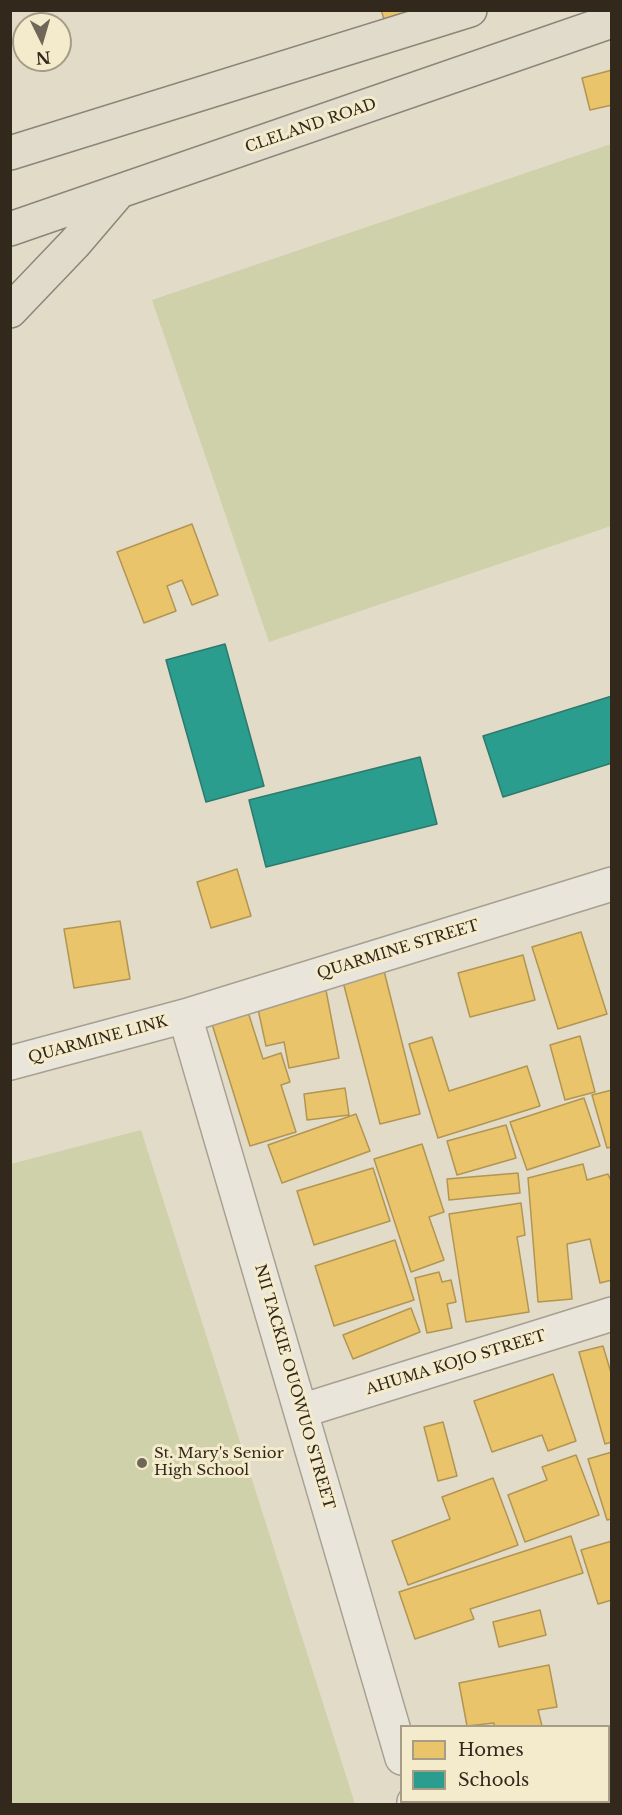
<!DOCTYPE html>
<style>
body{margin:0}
#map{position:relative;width:622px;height:1815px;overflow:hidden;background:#e2dbc8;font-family:"Libre Baskerville",serif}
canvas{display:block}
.frame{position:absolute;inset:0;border:12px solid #33281c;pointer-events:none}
.legend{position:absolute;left:400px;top:1725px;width:210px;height:78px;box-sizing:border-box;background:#f4ebcd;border:2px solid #a79d86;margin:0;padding:8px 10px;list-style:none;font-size:18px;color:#33281c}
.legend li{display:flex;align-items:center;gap:12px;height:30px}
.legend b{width:30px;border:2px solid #a79d86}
.north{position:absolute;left:12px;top:12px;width:60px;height:60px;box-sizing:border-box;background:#f4ebcd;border:2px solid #a79d86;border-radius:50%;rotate:175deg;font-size:16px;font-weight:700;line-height:24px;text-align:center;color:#33281c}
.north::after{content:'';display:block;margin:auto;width:21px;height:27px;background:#706758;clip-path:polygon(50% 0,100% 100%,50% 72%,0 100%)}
</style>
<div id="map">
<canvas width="622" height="1815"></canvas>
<div class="frame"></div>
<ul class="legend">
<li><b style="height:16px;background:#e9c46a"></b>Homes</li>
<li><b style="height:16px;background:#2a9d8f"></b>Schools</li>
</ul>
<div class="north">N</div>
</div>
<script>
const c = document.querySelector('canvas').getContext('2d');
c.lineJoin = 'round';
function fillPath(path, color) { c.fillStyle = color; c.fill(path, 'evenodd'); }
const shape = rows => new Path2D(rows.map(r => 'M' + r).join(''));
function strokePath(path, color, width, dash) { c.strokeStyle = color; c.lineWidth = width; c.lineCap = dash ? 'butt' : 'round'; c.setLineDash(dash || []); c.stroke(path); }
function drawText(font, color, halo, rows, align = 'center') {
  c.font = font + ' "Libre Baskerville",serif'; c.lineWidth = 6; c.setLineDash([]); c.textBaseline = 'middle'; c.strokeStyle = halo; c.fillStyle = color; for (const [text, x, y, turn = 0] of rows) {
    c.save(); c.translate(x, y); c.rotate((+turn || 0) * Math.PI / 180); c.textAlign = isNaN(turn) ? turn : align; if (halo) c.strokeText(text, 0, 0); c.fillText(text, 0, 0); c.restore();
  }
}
fillPath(shape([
 [611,144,611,526,269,642,152,300],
 [141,1130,355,1804,11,1804,11,1164]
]), '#cfd1aa');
const homes = shape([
 [381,10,414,10,384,19,381,10],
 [612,70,612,105,590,110,582,78,612,70],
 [192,524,218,595,192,605,182,580,167,586,176,611,144,623,117,552,192,524],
 [237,869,251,916,211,928,197,882,237,869],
 [120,921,130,979,74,988,64,929,120,921],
 [581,932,607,1014,558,1029,532,947,581,932],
 [523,955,535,1000,470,1017,458,973,523,955],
 [383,967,420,1114,380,1124,342,978,383,967],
 [324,980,339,1058,289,1068,284,1042,266,1046,258,1009,276,1006,273,991,324,980],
 [248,1012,263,1059,281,1053,290,1082,281,1085,296,1132,250,1146,212,1024,248,1012],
 [580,1036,595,1092,565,1100,550,1045,580,1036],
 [432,1037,449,1091,527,1066,540,1106,438,1138,409,1044,432,1037],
 [345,1088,349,1115,307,1120,304,1094,345,1088],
 [612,1090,612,1147,607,1148,592,1095,612,1090],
 [584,1098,600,1146,527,1170,510,1122,584,1098],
 [356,1114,370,1151,282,1183,268,1145,356,1114],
 [506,1125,516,1158,457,1175,447,1141,506,1125],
 [422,1144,444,1212,429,1217,444,1260,411,1272,374,1159,422,1144],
 [583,1164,587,1180,608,1174,612,1183,612,1280,600,1283,590,1239,567,1244,572,1299,538,1302,528,1178,583,1164],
 [373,1168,390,1221,314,1245,297,1191,373,1168],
 [518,1173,520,1193,449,1200,447,1179,518,1173],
 [521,1203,525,1235,517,1237,529,1312,466,1322,449,1214,521,1203],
 [395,1240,414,1300,334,1326,315,1266,395,1240],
 [439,1272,442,1282,451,1280,456,1302,447,1304,452,1328,427,1333,415,1278,439,1272],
 [411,1308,420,1332,353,1359,343,1335,411,1308],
 [603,1346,612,1376,612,1442,605,1444,579,1352,603,1346],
 [553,1374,576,1441,548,1451,542,1435,492,1452,474,1401,553,1374],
 [443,1422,457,1476,438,1481,424,1427,443,1422],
 [612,1452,612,1519,607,1520,588,1459,612,1452],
 [576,1455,599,1515,525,1542,508,1495,547,1480,542,1467,576,1455],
 [493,1478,518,1545,408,1585,392,1541,450,1519,442,1497,493,1478],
 [571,1536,583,1573,470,1609,474,1619,415,1639,399,1592,571,1536],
 [612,1541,612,1600,598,1604,581,1550,612,1541],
 [540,1610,546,1635,499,1647,493,1622,540,1610],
 [549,1665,557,1707,538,1710,542,1726,494,1726,494,1723,467,1726,459,1683,549,1665]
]);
fillPath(homes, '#e9c46a');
strokePath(homes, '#b29553', 1.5);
const schools = shape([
 [225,644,264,786,206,802,166,660,225,644],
 [612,696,612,763,503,797,483,736,612,696],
 [420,757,437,824,266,867,249,800,420,757]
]);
fillPath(schools, '#2a9d8f');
strokePath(schools, '#2d7a6c', 1.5);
const minor = shape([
 [185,1016,402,1758],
 [10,1063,185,1016,612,884],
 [301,1411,612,1314],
 [608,1756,612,1756],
 [414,1802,415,1804],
 [445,1804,455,1802]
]);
const major = shape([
 [10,153,470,10],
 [10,229,612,21],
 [10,311,75,243,116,195]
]);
strokePath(minor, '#a6a092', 36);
strokePath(major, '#8c8579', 36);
strokePath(minor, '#e9e5da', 33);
strokePath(major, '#e0dbcb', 33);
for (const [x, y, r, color] of [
 [142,1463,6,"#706758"]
]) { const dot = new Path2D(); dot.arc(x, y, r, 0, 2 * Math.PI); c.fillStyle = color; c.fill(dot); strokePath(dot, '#f4ebcd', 2); }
drawText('15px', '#33281c', '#f4ebcd', [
 ["CLELAND ROAD",311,126,-19],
 ["QUARMINE STREET",398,950,-17],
 ["QUARMINE LINK",98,1040,-15],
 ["AHUMA KOJO STREET",456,1363,-17],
 ["NII TACKIE OUOWUO STREET",294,1387,74]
]);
drawText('15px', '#33281c', '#f4ebcd', [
 ["St. Mary's Senior",154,1454],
 ["High School",154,1471]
], 'left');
</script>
